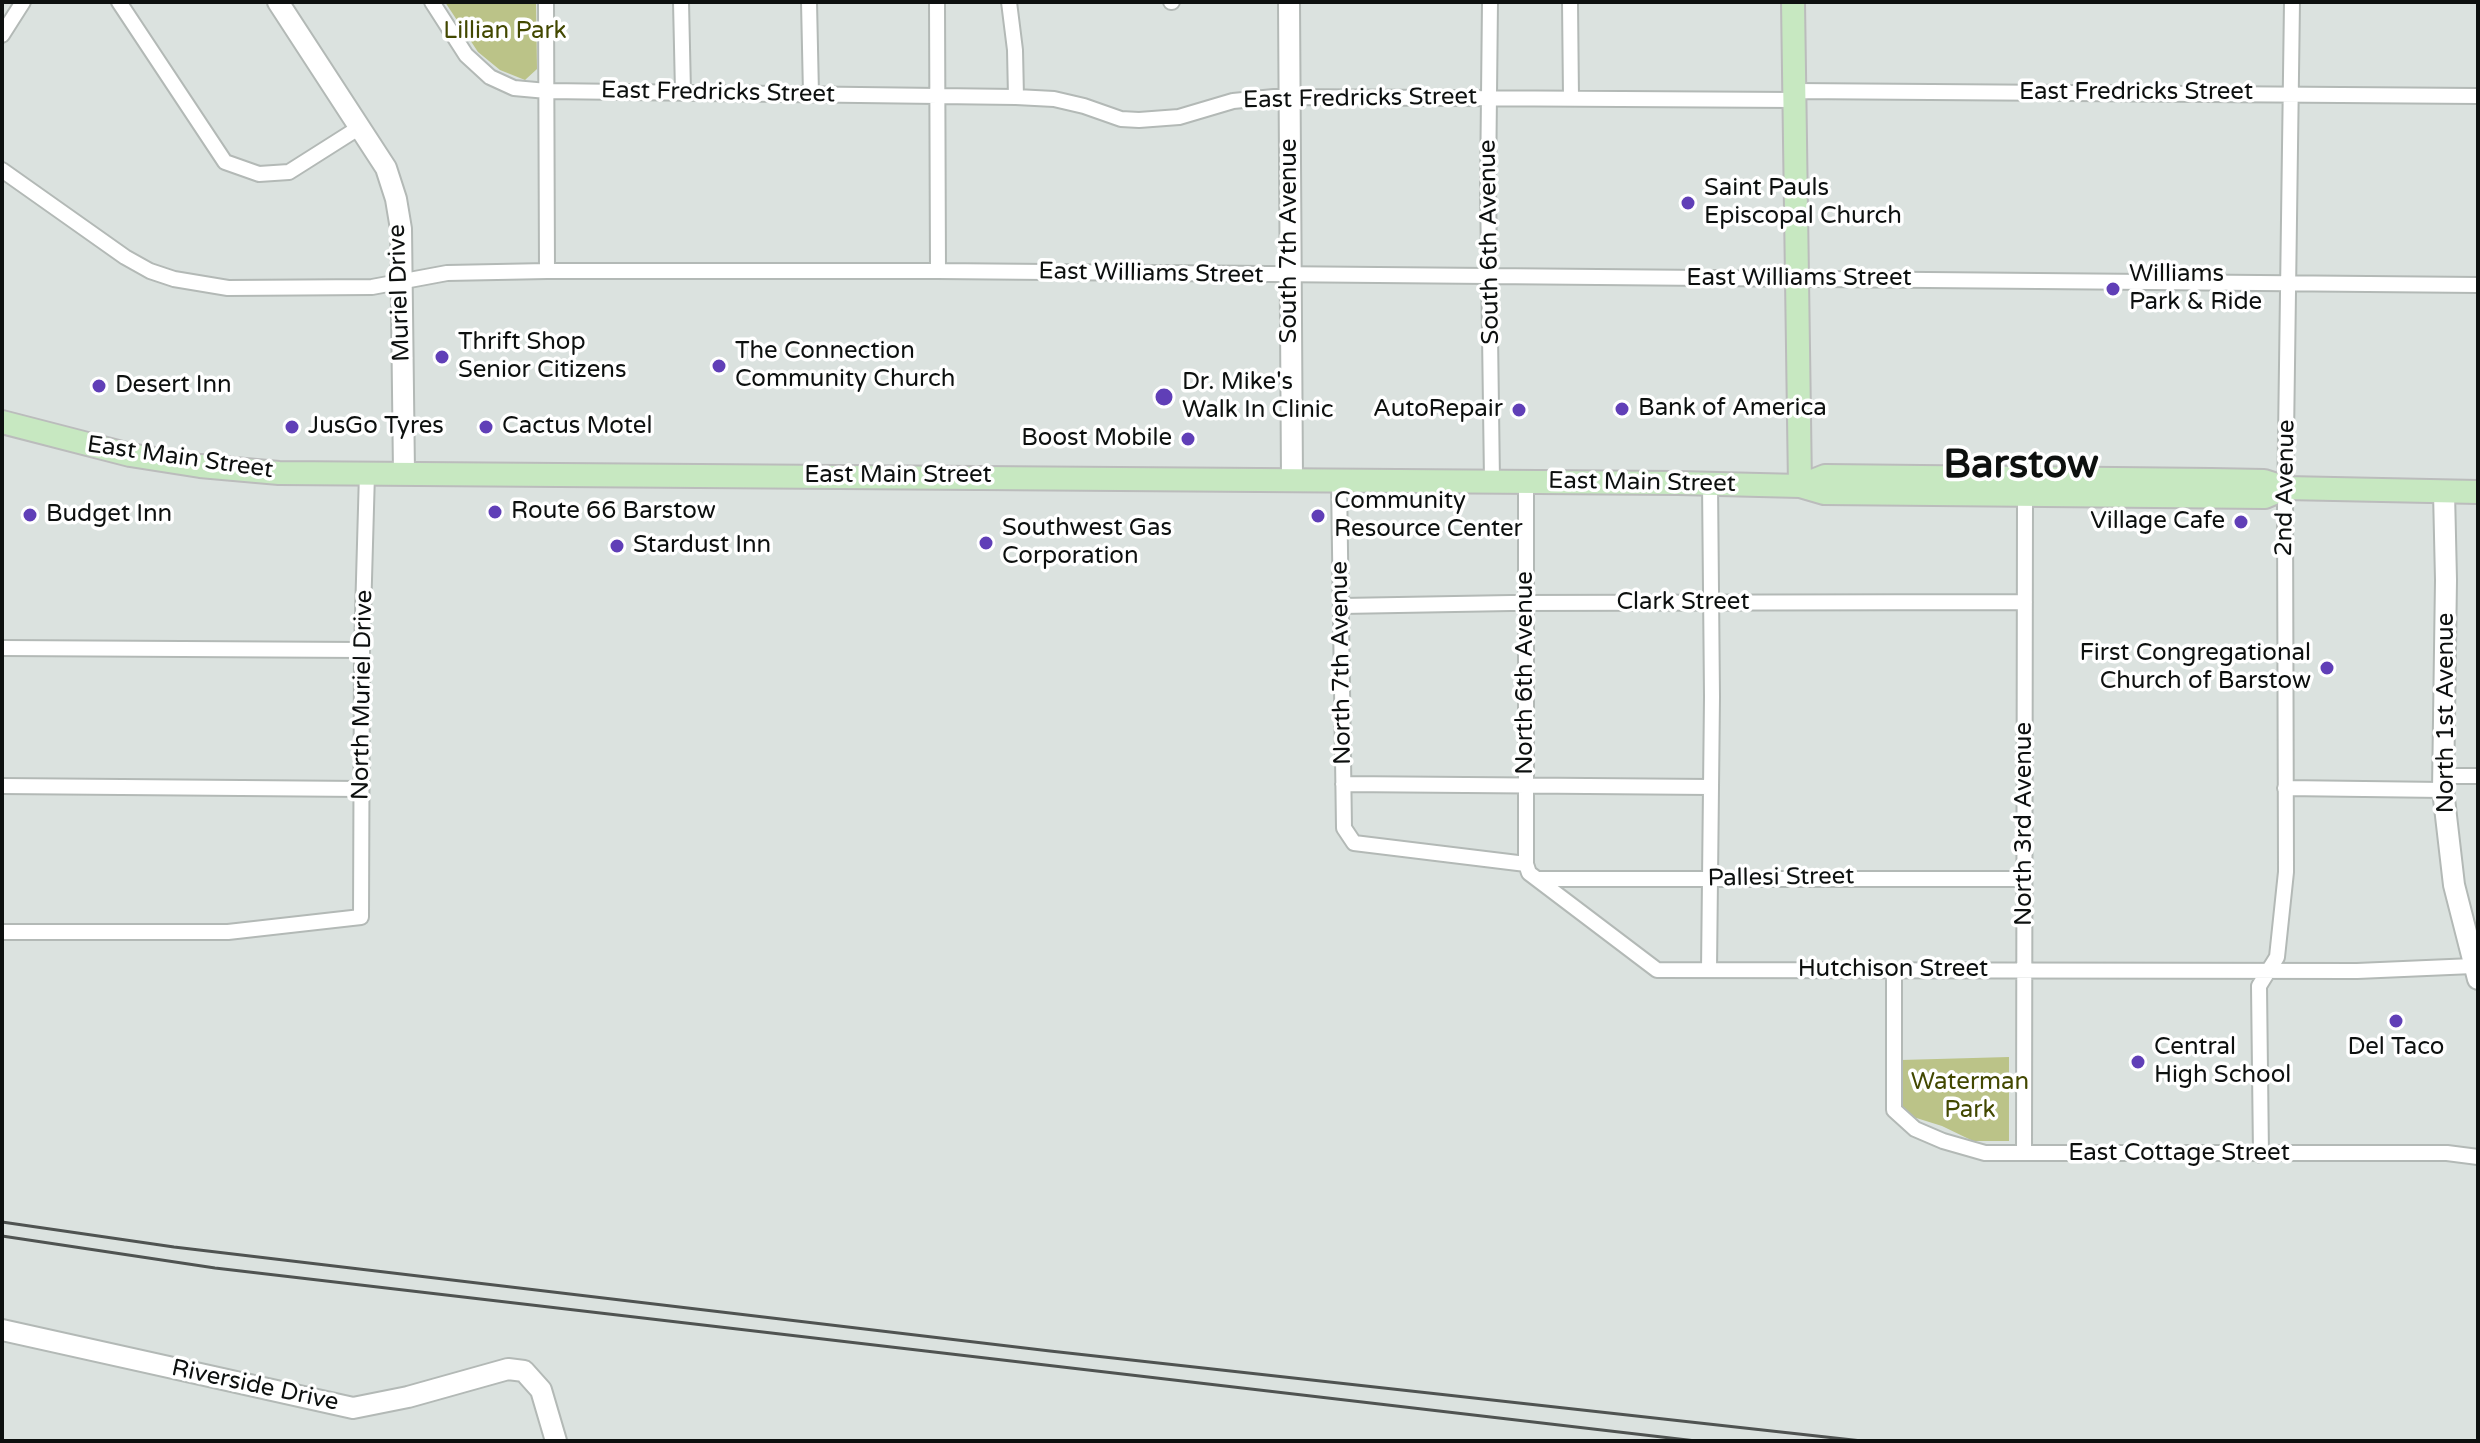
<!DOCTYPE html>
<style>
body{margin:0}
#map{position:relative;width:2480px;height:1443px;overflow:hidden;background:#dbe2df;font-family:"Varela Round",sans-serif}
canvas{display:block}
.frame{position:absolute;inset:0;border:4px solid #0d100f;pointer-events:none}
</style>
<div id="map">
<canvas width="2480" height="1443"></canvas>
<div class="frame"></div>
</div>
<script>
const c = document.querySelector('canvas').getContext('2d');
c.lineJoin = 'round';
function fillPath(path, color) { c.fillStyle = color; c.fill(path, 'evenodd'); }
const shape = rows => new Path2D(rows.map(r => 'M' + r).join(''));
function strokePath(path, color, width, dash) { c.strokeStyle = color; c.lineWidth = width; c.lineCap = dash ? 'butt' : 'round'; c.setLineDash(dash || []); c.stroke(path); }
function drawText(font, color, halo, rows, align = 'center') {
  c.font = font + ' "Varela Round",sans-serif'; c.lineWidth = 7; c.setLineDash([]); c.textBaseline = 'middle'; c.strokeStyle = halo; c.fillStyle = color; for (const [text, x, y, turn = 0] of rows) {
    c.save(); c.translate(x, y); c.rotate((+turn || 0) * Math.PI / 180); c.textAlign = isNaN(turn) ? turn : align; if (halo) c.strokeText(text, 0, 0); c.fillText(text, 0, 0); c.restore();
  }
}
fillPath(shape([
 [445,2,536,2,537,69,525,80,500,70,478,52],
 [2009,1057,2009,1141,1973,1141,1942,1126,1910,1116,1899,1103,1901,1060]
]), '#bbc388');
const street = shape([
 [119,2,225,162,259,174,289,172,360,127],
 [432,2,466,55,490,77,514,88,547,91,1016,97,1054,99,1084,106,1121,119,1139,120,1179,117,1233,101,1274,97,1795,100],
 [546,2,547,271],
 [681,2,683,92],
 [809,2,811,94],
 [937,2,938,271],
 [1009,2,1015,50,1016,97],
 [1171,2,1172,2],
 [1490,2,1488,188,1492,481],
 [1570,2,1571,98],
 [2,35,23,2],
 [1794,91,2478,96],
 [2,170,125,257,150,271,174,279,228,288,372,287,447,273,547,271,938,271,2478,285],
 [1339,480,1344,828,1354,843,1526,864,1529,873,1657,970,2357,971,2473,966],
 [1526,481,1526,864],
 [1342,606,1511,603,2025,602],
 [2,648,362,650],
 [2443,776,2478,776],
 [1343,784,1710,787],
 [2,786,361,789],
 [2285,788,2443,790],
 [1537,879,2025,879],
 [2,932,228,932,361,917,362,650,367,473],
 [1709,970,1712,697,1710,483],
 [1894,970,1894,1110,1915,1129,1943,1141,1985,1153,2447,1153,2478,1157],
 [2024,1153,2025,495],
 [2261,1155,2259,986,2277,957,2286,872,2285,510,2292,2]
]);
const secondary = shape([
 [278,2,386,168,396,199,401,229,404,473],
 [1289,2,1292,480],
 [2444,492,2446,580,2443,790,2454,885,2478,979],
 [2,1330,353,1408,408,1397,508,1369,524,1371,541,1390,556,1441]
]);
const primary = shape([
 [1793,2,1800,486],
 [2,422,130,455,200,466,279,473,1678,483,1800,486,1824,493,2265,497,2286,488],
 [1800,486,1825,476,2211,480,2264,481,2286,488,2478,492]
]);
strokePath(street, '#b3b9b6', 18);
strokePath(secondary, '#b3b9b6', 24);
strokePath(primary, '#bbbcbc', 26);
strokePath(street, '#fff', 14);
strokePath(secondary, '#fff', 20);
strokePath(primary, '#c7e8c1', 22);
strokePath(shape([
 [2,1222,174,1247,1050,1351,1862,1441],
 [2,1236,215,1268,1696,1441]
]), '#4f5351', 3);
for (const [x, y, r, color] of [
 [1688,203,8,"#603fb7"],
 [2113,289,8,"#603fb7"],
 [442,357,8,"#603fb7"],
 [719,366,8,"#603fb7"],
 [99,386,8,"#603fb7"],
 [1164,397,10,"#603fb7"],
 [1622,409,8,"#603fb7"],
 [1519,410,8,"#603fb7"],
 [292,427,8,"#603fb7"],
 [486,427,8,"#603fb7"],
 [1188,439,8,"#603fb7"],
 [495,512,8,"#603fb7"],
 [30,515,8,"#603fb7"],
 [1318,516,8,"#603fb7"],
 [2241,522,8,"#603fb7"],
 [986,543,8,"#603fb7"],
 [617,546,8,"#603fb7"],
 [2327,668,8,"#603fb7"],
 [2396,1021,8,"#603fb7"],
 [2138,1062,8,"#603fb7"]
]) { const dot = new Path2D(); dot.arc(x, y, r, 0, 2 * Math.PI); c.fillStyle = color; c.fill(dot); strokePath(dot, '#fff', 3); }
drawText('24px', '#424800', '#fff', [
 ["Lillian Park",505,32],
 ["Waterman",1970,1083],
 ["Park",1970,1111]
]);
drawText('24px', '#0d100f', '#fff', [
 ["East Fredricks Street",718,93,1],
 ["East Fredricks Street",2136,93],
 ["East Fredricks Street",1360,99,-1],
 ["South 7th Avenue",1290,241,-90],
 ["South 6th Avenue",1490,242,-91],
 ["East Williams Street",1151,274,1],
 ["East Williams Street",1799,279],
 ["Muriel Drive",400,293,-92],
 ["East Main Street",180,458,8],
 ["East Main Street",898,476],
 ["East Main Street",1642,483,1],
 ["2nd Avenue",2286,488,-89],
 ["Clark Street",1683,603],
 ["North 7th Avenue",1342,663,-91],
 ["North 6th Avenue",1526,673,-90],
 ["North Muriel Drive",363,695,-89],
 ["North 1st Avenue",2447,713,-90],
 ["North 3rd Avenue",2025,824,-90],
 ["Pallesi Street",1781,878,-1],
 ["Hutchison Street",1893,970],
 ["East Cottage Street",2179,1154],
 ["Riverside Drive",255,1386,12]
]);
drawText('24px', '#0d100f', '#fff', [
 ["Saint Pauls",1704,189],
 ["Episcopal Church",1704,217],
 ["Williams",2129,275],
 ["Park & Ride",2129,303],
 ["Thrift Shop",458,343],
 ["Senior Citizens",458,371],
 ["The Connection",735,352],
 ["Community Church",735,380],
 ["Dr. Mike's",1182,383],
 ["Walk In Clinic",1182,411],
 ["Desert Inn",115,386],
 ["Bank of America",1638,409],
 ["AutoRepair",1503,410,"right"],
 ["JusGo Tyres",308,427],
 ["Cactus Motel",502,427],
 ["Boost Mobile",1172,439,"right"],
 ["Community",1334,502],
 ["Resource Center",1334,530],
 ["Route 66 Barstow",511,512],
 ["Budget Inn",46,515],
 ["Village Cafe",2225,522,"right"],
 ["Southwest Gas",1002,529],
 ["Corporation",1002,557],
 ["Stardust Inn",633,546],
 ["First Congregational",2311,654,"right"],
 ["Church of Barstow",2311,682,"right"],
 ["Central",2154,1048],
 ["High School",2154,1076],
 ["Del Taco",2396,1048,"center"]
], 'left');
drawText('bold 40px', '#0d100f', '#fff', [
 ["Barstow",2021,466]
]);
</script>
